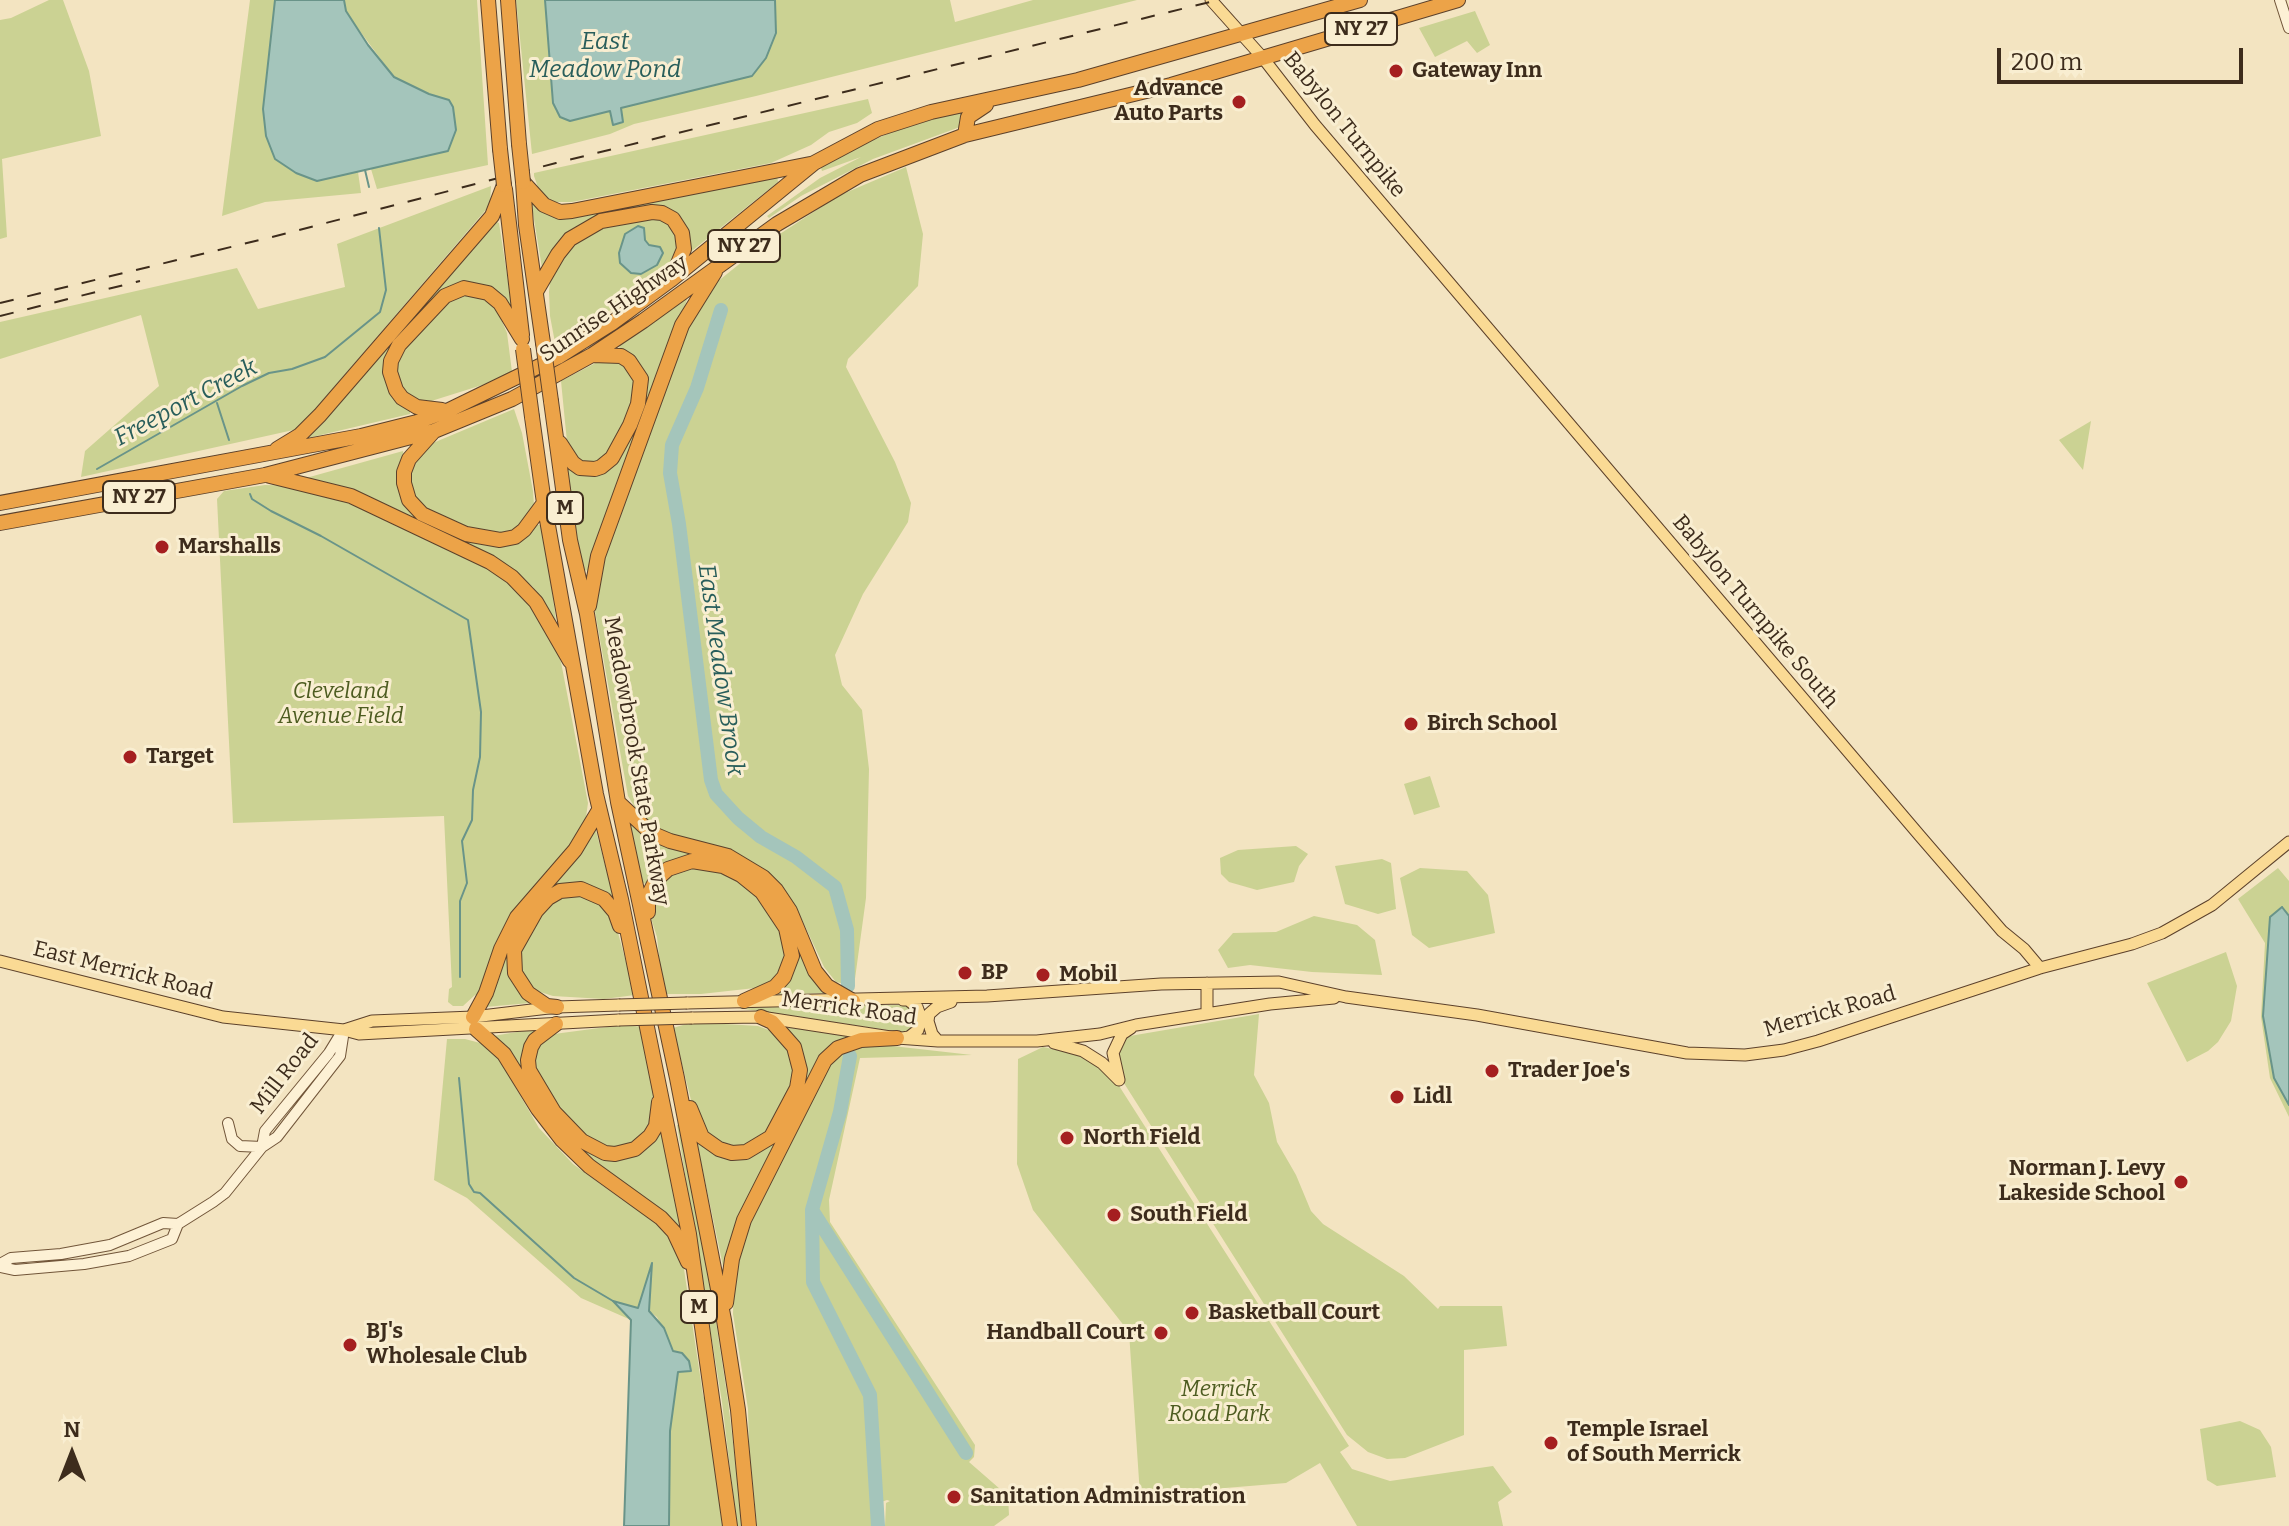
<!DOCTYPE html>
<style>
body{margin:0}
#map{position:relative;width:2289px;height:1526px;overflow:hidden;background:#f3e4c1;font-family:Bitter,serif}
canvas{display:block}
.north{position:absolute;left:32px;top:1414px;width:80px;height:80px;-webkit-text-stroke:6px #f9eed1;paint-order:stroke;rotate:0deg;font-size:22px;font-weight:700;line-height:32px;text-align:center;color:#3d2c1c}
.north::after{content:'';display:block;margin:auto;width:28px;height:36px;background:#3d2c1c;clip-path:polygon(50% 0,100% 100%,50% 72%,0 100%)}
.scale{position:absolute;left:1997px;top:48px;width:246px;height:36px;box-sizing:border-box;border:4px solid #3d2c1c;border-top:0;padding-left:10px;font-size:24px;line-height:28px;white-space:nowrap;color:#3d2c1c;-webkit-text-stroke:6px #f9eed1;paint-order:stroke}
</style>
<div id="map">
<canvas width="2289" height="1526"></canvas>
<div class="north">N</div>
<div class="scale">200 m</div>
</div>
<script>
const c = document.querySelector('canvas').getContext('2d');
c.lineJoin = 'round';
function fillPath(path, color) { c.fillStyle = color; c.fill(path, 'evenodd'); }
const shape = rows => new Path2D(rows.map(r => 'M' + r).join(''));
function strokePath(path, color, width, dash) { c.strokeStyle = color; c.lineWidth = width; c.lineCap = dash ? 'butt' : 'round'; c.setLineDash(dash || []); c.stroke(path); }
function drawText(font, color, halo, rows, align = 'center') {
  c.font = font + ' Bitter,serif'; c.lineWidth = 6; c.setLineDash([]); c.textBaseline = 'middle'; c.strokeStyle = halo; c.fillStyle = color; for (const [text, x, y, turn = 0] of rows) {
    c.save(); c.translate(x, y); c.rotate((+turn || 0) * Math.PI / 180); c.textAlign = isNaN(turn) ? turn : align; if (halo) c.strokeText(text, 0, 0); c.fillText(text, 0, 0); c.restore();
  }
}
fillPath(shape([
 [49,0,63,0,89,71,101,136,2,159,7,237,0,239,0,20,11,18],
 [250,0,275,0,263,109,266,136,275,159,295,173,317,181,358,172,361,193,265,202,222,216],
 [342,0,477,0,488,165,377,189,371,169,448,151,456,130,453,107,448,100,429,94,394,77,345,11],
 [516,0,545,0,553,103,556,111,570,121,611,111,613,124,621,108,752,76,776,33,775,0,950,0,955,22,1033,0,1137,0,756,96,634,124,610,134,532,154],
 [1475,11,1490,45,1477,53,1467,41,1435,57,1419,28],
 [868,99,872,113,857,123,829,132,811,145,771,163,572,202,554,202,540,193,534,176,534,173],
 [962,111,964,115,960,127,873,159,801,196,769,218,767,216,820,178,861,157,822,171,821,168,837,156,901,128],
 [906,167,923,234,918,286,848,359,846,367,895,462,911,503,908,522,863,594,835,655,842,685,862,710,869,769,866,898,854,986,836,982,824,967,797,909,774,881,661,833,640,816,628,796,594,606,597,581,610,544,687,325,693,320,699,306,717,282,763,245,838,196],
 [777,175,778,182,688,254,689,234,678,217,605,215,542,268,530,195,547,211],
 [491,186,490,205,298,429,81,477,85,451,159,386,141,315,0,359,0,322,237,268,258,309,345,287,337,244],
 [646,216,673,223,680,249,673,262,591,325,556,348,550,316,549,292,550,281,558,260,581,235,603,224],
 [495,221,499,223,514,320,509,310,460,283,388,354,410,408,410,414,308,438,306,433],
 [463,291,485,296,503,316,501,319,507,333,512,372,495,381,425,403,405,394,395,377,399,351,431,313],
 [689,294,590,571,584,570,578,547,565,459,596,473,646,384,619,349,620,345],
 [607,357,634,370,637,394,609,455,598,463,580,461,567,442,561,381],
 [514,409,522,433,533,491,534,506,524,523,510,534,493,536,460,526,423,508,411,491,410,470,418,454,433,443],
 [2091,421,2083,470,2059,440],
 [403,451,412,511,487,544,534,525,540,525,546,542,557,629,533,587,502,562,306,478],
 [265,485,303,486,351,500,509,578,550,632,561,662,588,803,585,824,479,997,475,995,463,1006,453,1006,448,1002,449,989,452,987,444,816,233,823,217,499,224,491],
 [1430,776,1440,807,1414,815,1404,784],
 [630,815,639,828,654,838,720,856,738,864,757,877,772,891,789,914,814,975,830,993,764,995,786,980,793,968,795,955,794,937,786,916,770,893,737,868,718,860,696,856,677,860,660,870,648,884,642,883,626,816],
 [591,830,596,831,617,910,569,883,513,942,530,1003,485,1007,512,932],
 [1296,846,1308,854,1299,866,1294,882,1257,890,1229,882,1221,874,1220,858,1238,850],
 [1382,859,1391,863,1396,909,1378,914,1345,904,1335,866],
 [701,864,747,883,781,924,789,954,783,971,772,983,755,988,701,994,663,994,657,937,650,915,657,885,676,867],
 [1420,868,1467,871,1488,895,1495,933,1429,948,1412,935,1400,878],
 [2278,868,2289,881,2289,1117,2270,1078,2261,1017,2265,943,2238,899],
 [569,891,602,901,617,929,635,995,604,999,553,996,534,990,517,965,520,944,550,900],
 [1314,916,1357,925,1375,940,1382,975,1312,972,1250,965,1228,968,1218,950,1233,933,1276,932],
 [2226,952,2237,986,2231,1021,2218,1042,2208,1051,2187,1062,2147,983],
 [905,1005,914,1009,918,1022,910,1031,901,1032,731,1007],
 [1259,1014,1254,1075,1269,1103,1277,1142,1296,1175,1311,1211,1323,1224,1404,1276,1438,1309,1440,1306,1502,1306,1507,1346,1464,1350,1464,1435,1405,1458,1387,1459,1368,1452,1347,1435,1122,1080,1117,1050,1124,1037],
 [693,1022,758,1026,779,1034,790,1046,795,1079,768,1132,753,1143,740,1147,711,1139,693,1108,673,1028],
 [622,1025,645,1027,643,1042,655,1103,649,1130,637,1143,619,1149,603,1147,586,1139,553,1101,536,1075,533,1049,554,1034],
 [790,1027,861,1038,827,1053,725,1265,723,1266,694,1129,709,1148,763,1148,799,1089,785,1030],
 [535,1029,537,1032,526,1049,545,1106,615,1157,662,1127,682,1234,570,1143,493,1036],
 [447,1039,465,1039,484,1044,496,1054,539,1128,573,1164,621,1199,654,1219,674,1238,682,1256,703,1395,711,1417,722,1526,669,1526,670,1431,678,1372,690,1371,673,1351,657,1317,649,1311,651,1267,638,1308,615,1302,631,1320,581,1298,467,1198,434,1180],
 [875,1044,972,1055,860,1058,829,1200,830,1222,975,1445,974,1457,969,1462,1008,1496,1009,1515,994,1526,885,1526,886,1503,890,1501,887,1500,881,1502,882,1526,757,1526,749,1448,748,1409,733,1314,734,1275,739,1246,825,1073,839,1052],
 [1043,1047,1082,1055,1114,1078,1349,1446,1340,1452,1352,1469,1390,1481,1493,1466,1512,1492,1498,1502,1503,1526,1357,1526,1320,1463,1286,1483,1140,1495,1129,1332,1033,1210,1017,1164,1018,1059],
 [677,1125,680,1125,705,1249,728,1401,743,1526,737,1526,722,1402],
 [2240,1421,2260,1430,2271,1447,2276,1477,2217,1486,2207,1480,2200,1429]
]), '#cbd293');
const water = shape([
 [275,0,344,0,346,11,368,45,394,77,429,94,449,100,453,107,456,130,448,151,317,181,296,173,275,159,266,136,263,109,275,0],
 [545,0,775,0,776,33,766,58,752,76,621,108,623,122,613,125,610,111,570,121,560,117,553,103,545,0],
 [638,226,644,228,645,240,649,245,660,247,663,253,657,265,641,274,631,273,620,263,619,253,625,234,638,226],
 [2282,907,2289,916,2289,1105,2274,1078,2263,1016,2270,917,2282,907],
 [652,1263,649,1311,664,1328,673,1351,682,1353,689,1361,691,1371,678,1372,670,1431,669,1526,624,1526,631,1320,613,1301,638,1308,652,1263]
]);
fillPath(water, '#a4c5bb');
strokePath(water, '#699489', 2);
strokePath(shape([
 [365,170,369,187],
 [217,403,229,440],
 [97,469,242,386,269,373,292,369,325,357,380,312,386,290,379,228],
 [250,494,252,499,271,511,321,536,468,620,481,712,480,757,473,790,472,820,462,841,467,883,460,901,460,977],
 [459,1078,469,1184,474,1192,480,1193,574,1278,613,1301]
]), '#699489', 2);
strokePath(shape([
 [721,310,697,388,672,445,670,473,679,524,711,780,716,794,738,818,761,837,796,857,835,887,847,930,848,986],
 [850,1056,840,1112,812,1210,813,1282,870,1395,878,1526],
 [812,1210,966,1453]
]), '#a4c5bb', 14);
const secondary = shape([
 [2280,0,2289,28],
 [228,1123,232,1139,240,1146,262,1147],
 [262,1147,265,1131,329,1053,340,1035],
 [0,1264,11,1258,61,1254,110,1245,163,1223,178,1224,213,1202,225,1193,262,1147,277,1137,340,1056,344,1030],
 [0,1267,15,1270,84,1264,129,1256,172,1239,178,1224]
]);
const primary = shape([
 [1211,0,1263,58,1315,125,1920,836,2002,931,2024,949,2040,968],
 [0,961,223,1017,344,1030,359,1034,619,1020],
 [1207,983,1207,1014],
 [687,1003,987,996,1161,984,1279,982,1346,997,1477,1015,1687,1053,1745,1055,1784,1050,1818,1041,2040,968,2132,944,2162,933,2212,905,2289,842],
 [692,1018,761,1017,897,1038,938,1041,1037,1041,1100,1034,1136,1025,1270,1004,1334,998],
 [344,1030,372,1021,473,1017,557,1007,619,1005],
 [902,1038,909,1037,918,1030,921,1018,917,1007,908,1000,903,1000],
 [938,1041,932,1034,928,1021,929,1014,937,1007,951,1002],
 [1054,1043,1083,1051,1102,1063,1119,1080],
 [1119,1080,1113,1053,1122,1034,1131,1028]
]);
const highway = shape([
 [488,0,500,149],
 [508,0,519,144],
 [965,135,968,117,986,105],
 [523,182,544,205,560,212,572,211,810,164],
 [523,182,526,225,543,343],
 [505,189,522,335],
 [537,290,558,254,570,239,601,221,652,212,662,213,673,219,682,233,684,249,672,278],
 [551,401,570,540,587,614,618,802,677,1078,724,1320,738,1410,749,1526],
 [442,410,417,407,402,398,396,390,390,372,391,361,399,345,445,296,464,288,488,293,500,303,522,339],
 [532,417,544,503,596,794,621,899,689,1234,730,1526],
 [434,431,409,459,404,472,404,483,409,500,422,514,466,534,500,540,515,537,524,530,544,503],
 [560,443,573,463,580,468,595,469,601,467,612,458,630,425,638,404,641,379,629,361,621,356,592,355],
 [277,449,300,435,320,415,492,216,504,185],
 [270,476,351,496,490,562,512,577,536,602,570,661],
 [0,503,361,436,417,422,447,411,558,357,612,323,672,279,814,163,878,129,931,112,1078,80,1360,0],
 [0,523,265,475,434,431,512,399,592,355,643,321,777,224,860,175,965,135,1171,85,1458,0],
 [589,606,598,556,682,325,715,272],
 [618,802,651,833,670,841,728,856,763,877,776,890,790,911,815,971,827,986,853,1001],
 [648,912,648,896,656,880,668,869,692,861,723,866,741,875,762,892,786,928,792,956,784,977,775,987,744,1001],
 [557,1007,547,1006,528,993,515,973,514,950,536,911,548,898,560,891,581,889,604,899,615,912,620,926],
 [473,1017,486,993,501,949,517,917,575,850,599,810],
 [556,1024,535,1040,531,1047,528,1060,529,1070,554,1112,582,1141,605,1153,615,1154,635,1149,650,1136,656,1126,659,1102],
 [476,1029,504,1054,538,1109,562,1140,589,1166,661,1218,674,1232,688,1262],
 [690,1108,702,1137,719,1149,732,1153,746,1152,771,1137,797,1088,800,1070,794,1047,772,1022,761,1017],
 [726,1303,732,1259,744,1220,825,1060,838,1048,861,1040,897,1038]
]);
strokePath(secondary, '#715539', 12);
strokePath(primary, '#5c412b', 13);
strokePath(highway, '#5c412b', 16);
strokePath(secondary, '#fdf1d5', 10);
strokePath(primary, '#fada94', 11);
strokePath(highway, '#eca348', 14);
strokePath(shape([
 [0,303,276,236,556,163,1218,0],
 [0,316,140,281]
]), '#3d2c1c', 2, [14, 14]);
const primaryBridge = shape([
 [619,1005,687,1003],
 [619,1020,692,1018]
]);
const highwayBridge = shape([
 [519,144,523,182],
 [500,149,504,185],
 [543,343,551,401],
 [523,349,532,417]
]);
strokePath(primaryBridge, '#5c412b', 13, []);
strokePath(highwayBridge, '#5c412b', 16, []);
strokePath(primaryBridge, '#fada94', 11);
strokePath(highwayBridge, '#eca348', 14);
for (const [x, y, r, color] of [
 [1396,71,8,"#a51f20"],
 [1239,102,8,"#a51f20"],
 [162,547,8,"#a51f20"],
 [1411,724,8,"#a51f20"],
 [130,757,8,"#a51f20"],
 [965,973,8,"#a51f20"],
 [1043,975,8,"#a51f20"],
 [1492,1071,8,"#a51f20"],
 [1397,1097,8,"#a51f20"],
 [1067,1138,8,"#a51f20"],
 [2181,1182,8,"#a51f20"],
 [1114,1215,8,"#a51f20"],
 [1192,1313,8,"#a51f20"],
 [1161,1333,8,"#a51f20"],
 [350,1345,8,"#a51f20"],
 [1551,1443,8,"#a51f20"],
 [954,1497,8,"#a51f20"]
]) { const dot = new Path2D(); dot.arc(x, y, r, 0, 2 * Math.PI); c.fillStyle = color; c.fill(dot); strokePath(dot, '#f9eed1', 3); }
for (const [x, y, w] of [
 [1361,29,72],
 [744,246,72],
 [139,497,72],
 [565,508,36],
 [699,1307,36]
]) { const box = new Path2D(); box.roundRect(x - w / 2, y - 16, w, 32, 6); c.fillStyle = '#f9eed1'; c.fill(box); strokePath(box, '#3d2c1c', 2); }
drawText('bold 20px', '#3d2c1c', null, [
 ["NY 27",1361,29],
 ["NY 27",744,246],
 ["NY 27",139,497],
 ["M",565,508],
 ["M",699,1307]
]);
drawText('bold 22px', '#3d2c1c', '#f9eed1', [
 ["Gateway Inn",1412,71],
 ["Advance",1223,89,"right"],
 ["Auto Parts",1223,114,"right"],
 ["Marshalls",178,547],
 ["Birch School",1427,724],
 ["Target",146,757],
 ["BP",981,973],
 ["Mobil",1059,975],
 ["Trader Joe's",1508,1071],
 ["Lidl",1413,1097],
 ["North Field",1083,1138],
 ["Norman J. Levy",2165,1169,"right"],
 ["Lakeside School",2165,1194,"right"],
 ["South Field",1130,1215],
 ["Basketball Court",1208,1313],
 ["BJ's",366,1332],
 ["Wholesale Club",366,1357],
 ["Handball Court",1145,1333,"right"],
 ["Temple Israel",1567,1430],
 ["of South Merrick",1567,1455],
 ["Sanitation Administration",970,1497]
], 'left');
drawText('22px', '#3d2c1c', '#f9eed1', [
 ["Babylon Turnpike",1344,125,51],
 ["Sunrise Highway",614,309,-34],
 ["Babylon Turnpike South",1755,612,50],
 ["Meadowbrook State Parkway",636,761,80],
 ["East Merrick Road",123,971,14],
 ["Merrick Road",849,1009,8],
 ["Merrick Road",1830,1012,-16],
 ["Mill Road",285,1074,-52]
]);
drawText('italic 22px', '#4d5c20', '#f9eed1', [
 ["Cleveland",341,692],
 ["Avenue Field",341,717],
 ["Merrick",1219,1390],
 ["Road Park",1219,1415]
]);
drawText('italic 24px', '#295e5b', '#f9eed1', [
 ["East",605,42],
 ["Meadow Pond",605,70],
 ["Freeport Creek",186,403,-28],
 ["East Meadow Brook",720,670,82]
]);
</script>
